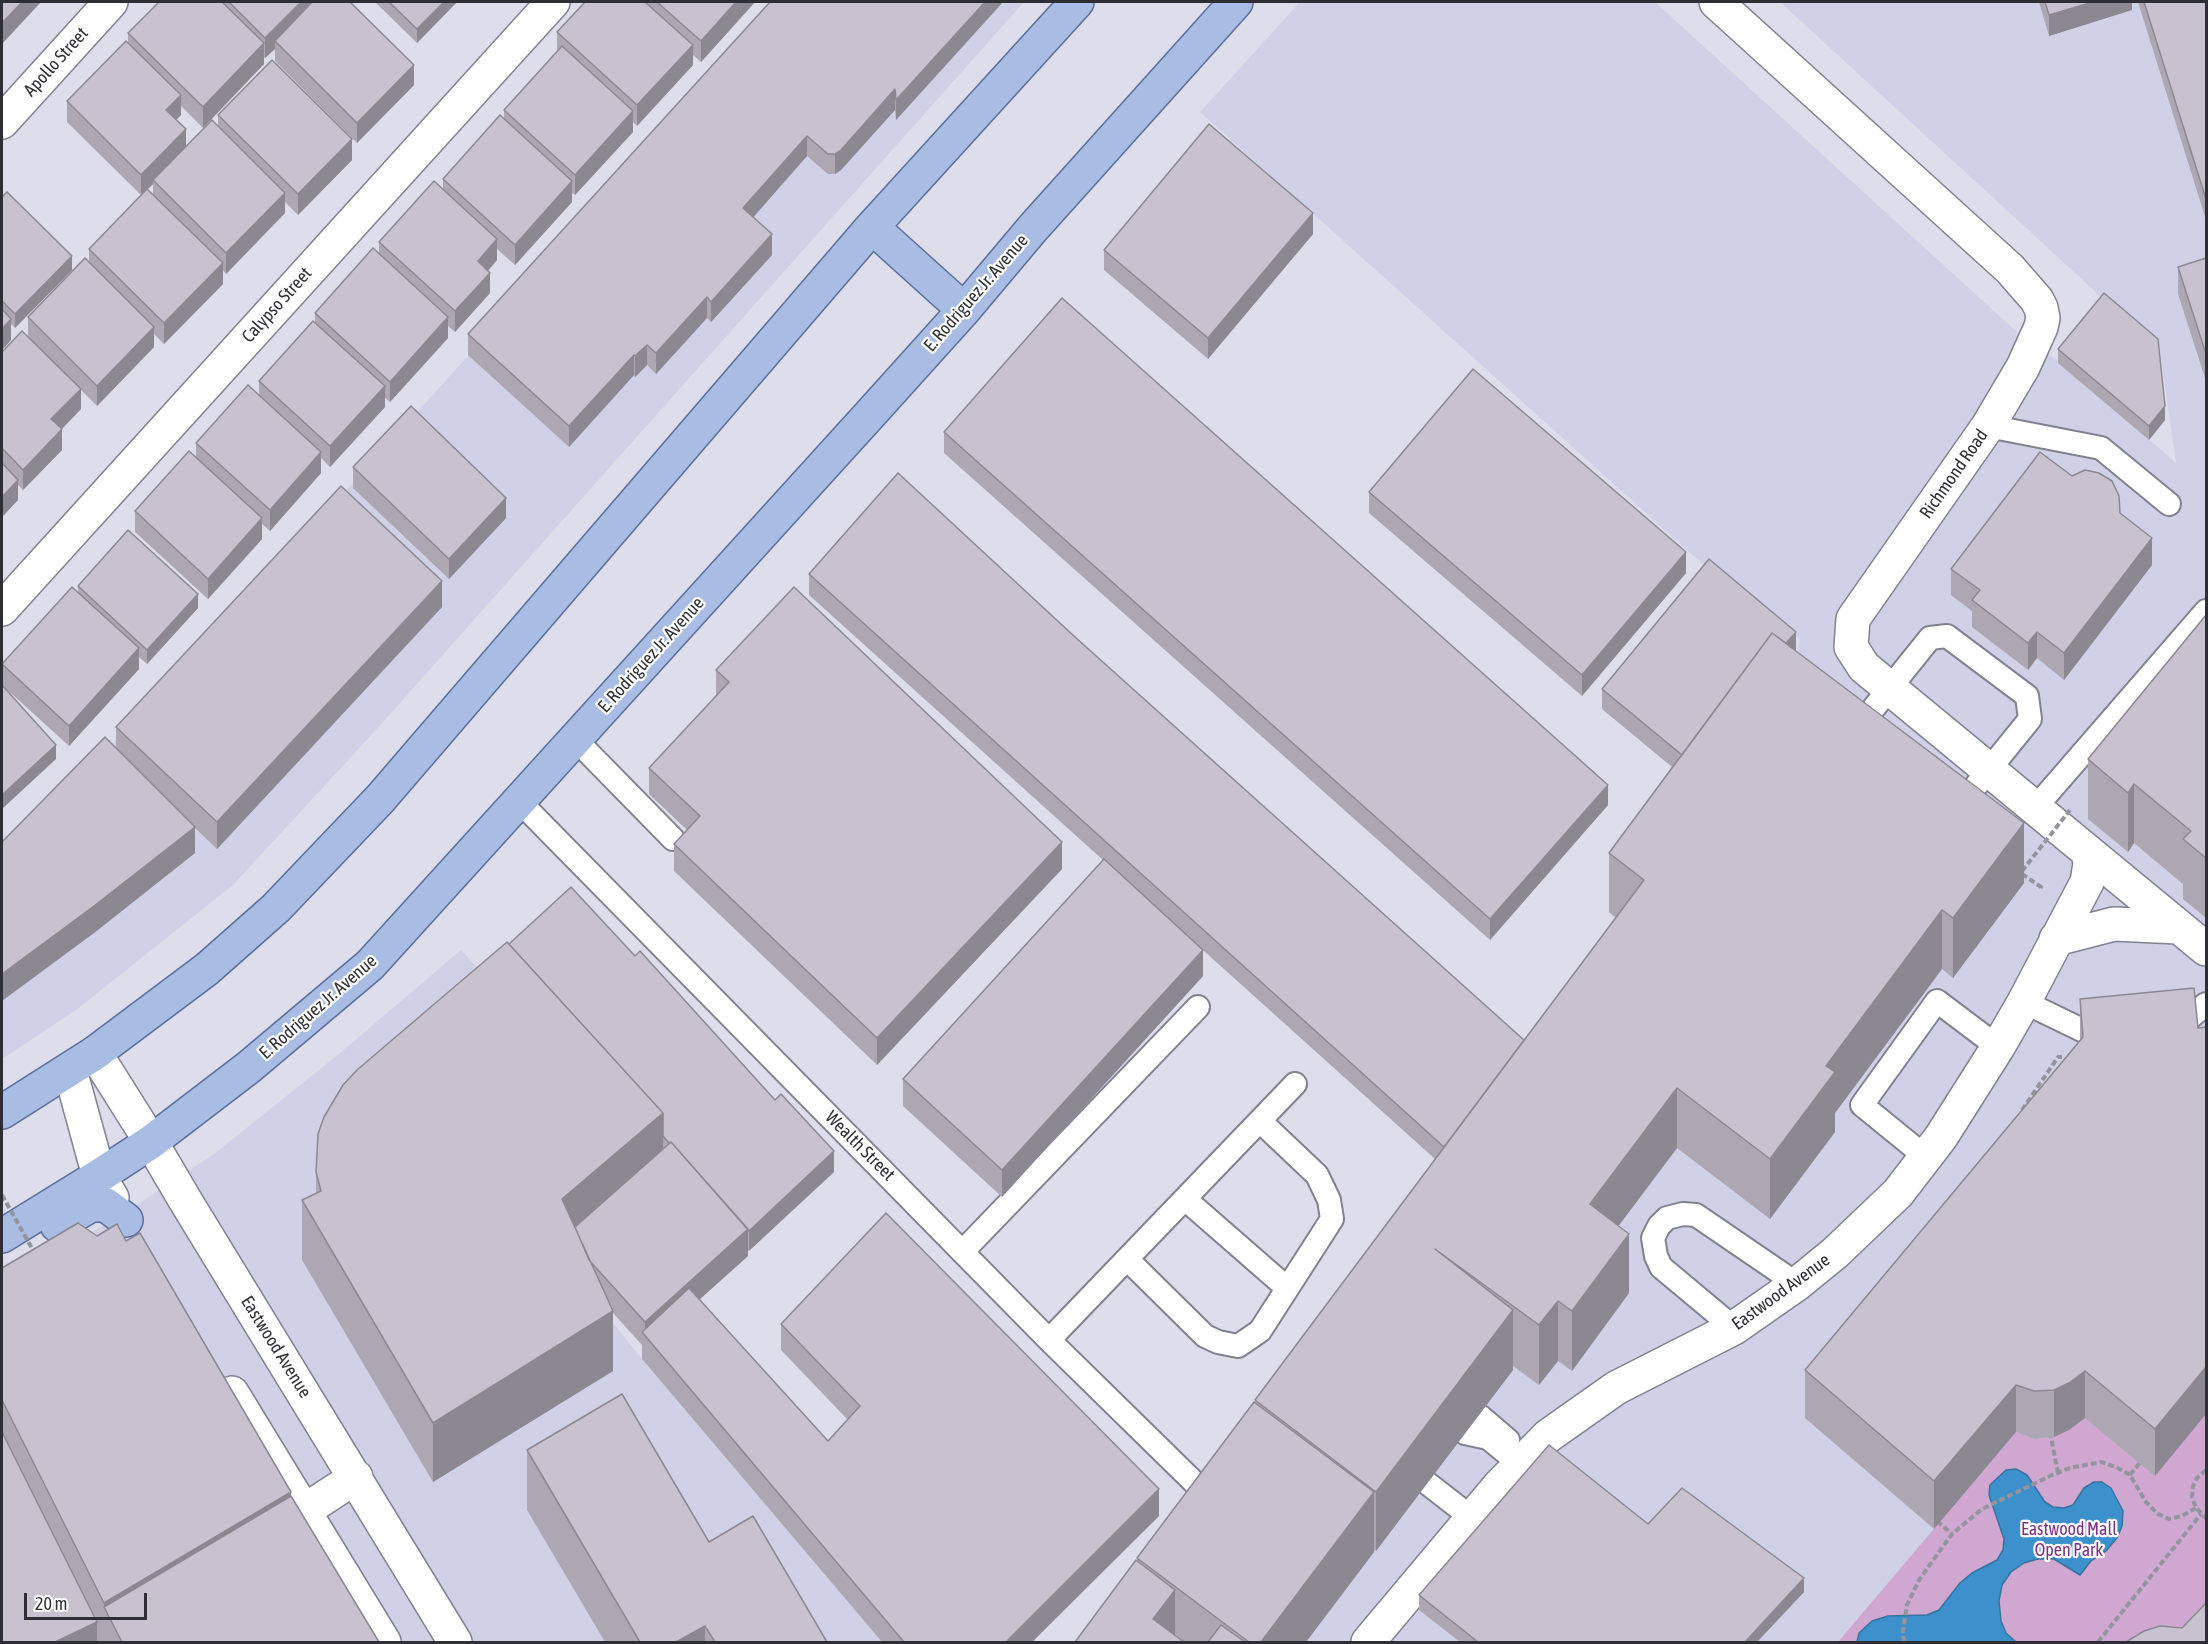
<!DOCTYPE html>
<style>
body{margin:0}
#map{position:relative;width:2208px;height:1644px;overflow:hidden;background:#ddddec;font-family:"Asap Condensed",sans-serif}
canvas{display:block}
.frame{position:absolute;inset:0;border:3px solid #2e2f34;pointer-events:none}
.scale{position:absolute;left:24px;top:1593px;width:123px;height:27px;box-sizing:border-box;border:3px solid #2e2f34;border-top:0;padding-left:8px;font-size:18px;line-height:21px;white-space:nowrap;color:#2e2f34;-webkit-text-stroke:4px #fff;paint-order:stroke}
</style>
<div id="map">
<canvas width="2208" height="1644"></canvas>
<div class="frame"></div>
<div class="scale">20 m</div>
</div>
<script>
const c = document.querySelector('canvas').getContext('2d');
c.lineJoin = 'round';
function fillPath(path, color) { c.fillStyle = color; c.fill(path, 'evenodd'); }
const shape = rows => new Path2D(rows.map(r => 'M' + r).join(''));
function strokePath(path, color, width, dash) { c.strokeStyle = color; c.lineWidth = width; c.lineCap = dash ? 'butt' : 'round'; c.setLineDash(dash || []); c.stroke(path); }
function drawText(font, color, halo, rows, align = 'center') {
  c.font = font + ' "Asap Condensed",sans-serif'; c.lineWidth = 4.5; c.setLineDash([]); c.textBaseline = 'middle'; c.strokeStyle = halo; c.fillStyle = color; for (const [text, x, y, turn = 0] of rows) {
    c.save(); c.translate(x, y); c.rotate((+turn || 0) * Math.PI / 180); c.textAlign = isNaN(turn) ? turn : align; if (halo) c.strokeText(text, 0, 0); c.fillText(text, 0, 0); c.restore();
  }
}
fillPath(shape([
 [789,2,1024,2,375,731,233,885,76,1010,2,1059,2,860,204,647],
 [1300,2,1655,2,2017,332,2063,364,2176,463,2160,351,1780,2,2206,2,2206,1642,1118,1642,1796,660,1800,639,1715,575,1200,112],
 [461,950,663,1173,562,1259,642,1359,882,1642,2,1642,2,1288,138,1204,214,1154,340,1053]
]), '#d0d1e7');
fillPath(shape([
 [2206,1414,2206,1630,2194,1642,1838,1642,2016,1432,2034,1439,2054,1437,2069,1430,2085,1418]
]), '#cfa7d1');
const water = shape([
 [2016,1469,2027,1475,2045,1502,2053,1507,2064,1508,2073,1505,2084,1488,2094,1482,2102,1482,2111,1488,2123,1511,2122,1526,2117,1538,2106,1551,2091,1561,2080,1575,2054,1559,2038,1559,2024,1563,2011,1572,2002,1585,1999,1601,2001,1621,2006,1633,2016,1642,1857,1642,1859,1633,1872,1621,1888,1616,1927,1615,1939,1610,1960,1583,1972,1573,1997,1560,2003,1550,2004,1539,1989,1495,1990,1485,2006,1470,2016,1469]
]);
fillPath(water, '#3c90cc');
strokePath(water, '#38739e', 1.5);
const service = shape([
 [1988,426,2101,448,2169,504],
 [1947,636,2027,696,2030,719,1933,839,1832,760,1930,638,1947,636],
 [575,739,673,839],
 [519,801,1049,1340,1202,1490],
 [2035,808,2206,611],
 [2024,1002,2084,1031,2108,1028],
 [2168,1022,2187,1020,2206,1004],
 [1927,1158,1862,1105,1937,1001,1998,1047],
 [1185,1199,1287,1288],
 [963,1251,1198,1007],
 [1127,1259,1205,1336,1218,1342,1238,1346,1260,1331,1332,1219,1329,1200,1317,1175,1260,1121],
 [1734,1328,1661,1267,1656,1256,1653,1238,1659,1226,1667,1218,1683,1214,1696,1215,1797,1284],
 [1049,1340,1295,1084],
 [1480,1416,1508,1440],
 [1465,1433,1488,1438,1520,1464],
 [1427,1483,1472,1518]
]);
const minor = shape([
 [2,122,111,2],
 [2,609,553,2]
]);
const tertiary = shape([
 [1716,2,2010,269,2037,300,2041,308,2043,318,2041,327,2023,367,1988,426,1853,619,1851,647,1864,667,2206,949],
 [2056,939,2114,924,2178,927],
 [95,1053,151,1142,185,1200,455,1642],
 [70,1070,99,1176,112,1198],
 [232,1393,384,1642],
 [304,1511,356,1477],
 [1368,1642,1499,1486,1548,1436,1616,1388,1734,1328,1797,1284,1835,1253,1898,1193,1941,1137,1998,1047,2024,1002,2087,882,2090,864,2088,852]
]);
const primary = shape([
 [872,227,964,310],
 [2,1112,95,1053,207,969,276,908,380,799,872,227,1077,2],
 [57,1225,91,1205,106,1205,126,1220],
 [2,1236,99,1176,151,1142,249,1067,370,965,873,411,964,310,1033,228,1236,2]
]);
strokePath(service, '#818290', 26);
strokePath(minor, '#818290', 36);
strokePath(tertiary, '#818290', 36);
strokePath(primary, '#596e9a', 36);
strokePath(shape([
 [2022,874,2041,887,2039,889],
 [2022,1110,2058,1057,2062,1057],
 [2050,1432,2058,1473],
 [2206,1470,2197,1478,2193,1486,2192,1497,2196,1508,2206,1518],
 [2130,1475,2143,1459],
 [1937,1521,1952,1534],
 [1904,1642,1903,1631,1907,1605,1919,1580,1952,1534,1982,1509,2050,1476,2070,1468,2101,1462,2116,1467,2130,1475,2146,1502,2158,1514,2169,1519,2182,1516,2196,1508],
 [2098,1642,2201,1514]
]), '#94949f', 4, [6, 3]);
strokePath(service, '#fff', 22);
strokePath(minor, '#fff', 33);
strokePath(tertiary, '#fff', 33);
strokePath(primary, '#a9bce3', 33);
strokePath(shape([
 [2022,871,2070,810],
 [2,1195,34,1252]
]), '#94949f', 4, [6, 3]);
fillPath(shape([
 [159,2,350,2,414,85,357,143,275,61,275,49,265,58,264,57,264,64,203,128,181,106,181,115,176,120,186,147,218,126,218,115,352,160,298,215,285,202,285,213,226,274,223,270,223,284,164,344,154,334,154,347,97,406,81,390,81,409,62,429,62,450,23,490,18,485,18,500,2,517,2,352,28,336,28,317,89,262,89,249,141,195,67,122,67,101,128,43,128,33],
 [153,184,153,195,147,189],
 [375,2,457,2,417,43],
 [585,2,755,2,701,62,693,55,693,65,637,126,633,122,633,132,575,195,572,193,572,202,515,265,497,249,497,260,488,271,490,293,455,332,448,326,448,338,390,402,385,398,385,407,330,467,321,458,321,473,270,531,262,524,262,539,208,599,135,532,135,511,196,458,196,443,259,395,259,381,315,322,315,313,379,254,379,242,443,190,443,179,504,119,504,110,557,52,557,32],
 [1003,2,896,120,895,110,841,170,835,174,828,174,807,156,753,217,772,255,711,322,707,318,656,374,647,365,635,377,634,375,569,447,468,355,468,334],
 [2039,2,2132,2,2132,10,2049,36],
 [2138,2,2206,2,2206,220],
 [2,197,72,270,15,328,11,324,11,340,2,350],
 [1313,234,1208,359,1104,270,1104,250],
 [2206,258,2206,381,2178,294,2178,267],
 [2058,349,2165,420,2149,440,2058,363],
 [944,432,1608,805,1490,940,944,453],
 [353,467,506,518,449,579,353,488],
 [1369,492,1686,573,1582,696,1369,513],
 [2120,513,2152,565,2064,680,2037,658,2028,670,1972,627,1972,611,1951,595,1951,569],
 [809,574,1075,637,1524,1040,1616,918,1609,912,1609,853,1672,767,1602,709,1602,689,1796,651,2024,883,1953,978,1942,969,1835,1113,1835,1132,1770,1219,1677,1148,1618,1226,1629,1293,1572,1371,1558,1361,1539,1385,1513,1366,1513,1370,1376,1551,1374,1550,1374,1552,1306,1642,1075,1642,1137,1561,1137,1558,1255,1403,1255,1400,1435,1159,1194,942,1203,976,1002,1197,903,1106,903,1079,1103,860,809,595],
 [78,586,198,608,147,664,139,657,139,669,69,746,2,685,2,664,78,592],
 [442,607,217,849,195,828,195,853,94,933,116,748,116,727],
 [2206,615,2206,918,2183,899,2183,884,2134,843,2128,852,2088,819,2088,759],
 [716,670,1062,869,877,1065,674,871,674,844,687,830,649,794,649,768,716,696],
 [509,944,834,1172,748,1251,748,1256,699,1300,828,1441,848,1420,781,1350,781,1324,1159,1516,1032,1642,882,1642,642,1359,642,1345,613,1313,613,1371,433,1482,302,1260,302,1200,316,1194,316,1172],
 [2080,999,2198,1028,2206,1027,2206,1414,2155,1476,2085,1418,2069,1430,2054,1437,2034,1439,2016,1432,1934,1529,1805,1418,1805,1370,2080,1040],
 [97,1236,126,1241,291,1496,379,1642,2,1642,2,1268],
 [527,1450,709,1542,827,1642,605,1642,527,1510],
 [1648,1524,1804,1592,1757,1642,1460,1642,1419,1610,1419,1595]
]), '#aca7b3');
fillPath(shape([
 [22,2,41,2,2,44,2,23],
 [301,2,321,2,275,41,275,49,265,58,265,38],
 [444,2,457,2,417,43,417,29],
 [736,2,755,2,701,62,701,41],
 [985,2,1003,2,896,120,896,100],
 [2093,2,2132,2,2132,10,2049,36,2049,15],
 [264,43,264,64,203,128,203,107],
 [693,45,693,65,637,126,637,105],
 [414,65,414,85,357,143,357,123],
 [895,89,895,110,841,170,835,174,835,154],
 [181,95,181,115,166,130,166,110],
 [633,111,633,132,575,195,575,175],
 [186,129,186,149,153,180,153,184,141,196,141,175],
 [807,136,807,156,743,229,743,208],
 [352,139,352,160,298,215,298,194],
 [572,181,572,202,515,265,515,245],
 [285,193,285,213,226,274,226,253],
 [1313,213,1313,234,1208,359,1208,338],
 [772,234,772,255,711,322,711,302],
 [497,239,497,260,478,282,478,261],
 [72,256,72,270,15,328,15,314],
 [223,263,223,284,164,344,164,323],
 [490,273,490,293,455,332,455,311],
 [707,297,707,318,656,374,656,353],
 [448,317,448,338,390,402,390,382],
 [11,319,11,340,2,350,2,329],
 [154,327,154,347,97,406,97,386],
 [647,345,647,365,635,377,635,356],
 [634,355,634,375,569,447,569,426],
 [385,386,385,407,330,467,330,446],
 [81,389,81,409,51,440,51,419],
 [2165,406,2165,420,2149,440,2149,426],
 [62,429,62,450,23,490,23,470],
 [321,452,321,473,270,531,270,510],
 [18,480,18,500,2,517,2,497],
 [506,498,506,518,449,579,449,559],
 [262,518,262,539,208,599,208,579],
 [2152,538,2152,565,2064,680,2064,653],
 [1686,552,1686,573,1582,696,1582,675],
 [442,581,442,607,217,849,217,822],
 [198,594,198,608,147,664,147,650],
 [1796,632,1796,652,1690,761],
 [2037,632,2037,658,2028,670,2028,643],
 [139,648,139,669,69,746,69,726],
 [56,745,56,759,2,809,2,795],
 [2134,784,2134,843,2128,852,2128,793],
 [1608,785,1608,805,1490,940,1490,919],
 [2024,823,2024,883,1953,978,1953,918],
 [195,827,195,853,94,933,2,1001,2,974],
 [1062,842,1062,869,877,1065,877,1038],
 [1942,910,1942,969,1835,1113,1835,1132,1770,1219,1770,1159,1826,1066],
 [1203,950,1203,976,1002,1197,1002,1170],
 [1677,1088,1677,1148,1590,1264,1590,1204],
 [663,1113,663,1173,577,1246,562,1199],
 [834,1151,834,1172,749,1251,749,1231],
 [748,1229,748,1256,651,1343,645,1336,645,1322],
 [1629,1234,1629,1293,1572,1371,1572,1311],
 [1558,1301,1558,1361,1539,1385,1539,1325],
 [1513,1310,1513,1370,1376,1551,1376,1492],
 [613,1311,613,1371,433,1482,433,1423],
 [2206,1367,2206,1414,2155,1476,2155,1429],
 [2085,1371,2085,1418,2069,1430,2054,1437,2054,1390],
 [2016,1385,2016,1432,1934,1529,1934,1481],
 [1159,1489,1159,1516,1032,1642,1006,1642],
 [291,1492,291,1551,104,1607,104,1603],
 [1374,1492,1374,1552,1306,1642,1261,1642],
 [1804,1578,1804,1592,1757,1642,1745,1642],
 [1175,1590,1175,1642,1153,1619],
 [97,1622,97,1642,55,1642],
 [705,1626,705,1642,676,1642]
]), '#8c8892');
const building = shape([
 [2,2,22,2,2,23,2,2],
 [159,2,222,2,264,43,203,107,128,33,159,2],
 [229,2,301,2,265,38,229,2],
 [312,2,350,2,414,65,357,123,275,41,312,2],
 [389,2,444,2,417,29,389,2],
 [585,2,645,2,693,45,637,105,557,32,585,2],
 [657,2,736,2,701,41,657,2],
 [770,2,985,2,896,100,895,89,841,150,835,154,828,154,807,136,743,208,772,234,711,302,707,297,656,353,647,345,635,356,634,355,569,426,468,334,770,2],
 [2045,2,2093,2,2049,15,2045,2],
 [2144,2,2206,2,2206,199,2144,2],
 [126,41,181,95,166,110,186,129,141,175,67,101,126,41],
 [562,46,633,111,575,175,504,110,562,46],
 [272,60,352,139,298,194,218,115,272,60],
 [500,115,572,181,515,245,443,179,500,115],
 [212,120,285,193,226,253,153,180,212,120],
 [1209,124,1313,213,1208,338,1104,250,1209,124],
 [434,181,497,239,478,261,490,273,455,311,379,242,434,181],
 [147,189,223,263,164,323,89,249,147,189],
 [7,192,72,256,15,314,2,301,2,197,7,192],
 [373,248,448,317,390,382,315,313,373,248],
 [85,258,154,327,97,386,28,317,85,258],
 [2206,258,2206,354,2178,267,2206,258],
 [2104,293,2158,339,2165,406,2149,426,2058,349,2104,293],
 [1062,298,1608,785,1490,919,944,432,1062,298],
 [2,309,11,319,2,329,2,309],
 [313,321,385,386,330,446,259,381,313,321],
 [22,331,81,389,51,419,62,429,23,470,2,448,2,352,22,331],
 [1473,369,1686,552,1582,675,1369,492,1473,369],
 [248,385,321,452,270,510,196,443,248,385],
 [411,406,506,498,449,559,353,467,411,406],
 [189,451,262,518,208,579,135,511,189,451],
 [2040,452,2072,476,2085,470,2099,473,2112,481,2119,496,2120,513,2152,538,2064,653,2037,632,2028,643,1972,600,1980,590,1951,569,2040,452],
 [2,463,18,480,2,497,2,463],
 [898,473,1075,637,1524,1040,1444,1147,809,574,898,473],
 [341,486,442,581,217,822,116,727,341,486],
 [128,530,198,594,147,650,78,586,128,530],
 [1709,559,1796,632,1786,643,1772,633,1682,755,1602,689,1709,559],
 [72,587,139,648,69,726,2,664,72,587],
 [794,587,1062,842,877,1038,674,844,700,816,649,768,729,682,716,670,794,587],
 [2206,615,2206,858,2183,839,2191,831,2134,784,2128,793,2088,759,2206,615],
 [1772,633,2024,823,1953,918,1942,910,1826,1066,1835,1072,1770,1159,1677,1088,1590,1204,1629,1234,1572,1311,1558,1301,1539,1325,1435,1249,1513,1310,1376,1492,1255,1400,1644,880,1609,853,1772,633],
 [2,685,56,745,2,795,2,685],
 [105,737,195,827,94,906,2,974,2,842,105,737],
 [1104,859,1203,950,1002,1170,903,1079,1104,859],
 [571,887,635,956,640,951,775,1100,781,1094,834,1151,749,1231,671,1142,669,1143,663,1136,663,1113,509,944,571,887],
 [507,942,663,1113,562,1199,613,1311,433,1423,302,1200,321,1191,316,1172,318,1134,324,1117,343,1085,357,1070,507,942],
 [2194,988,2198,1028,2206,1027,2206,1367,2155,1429,2085,1371,2069,1383,2054,1390,2034,1391,2016,1385,1934,1481,1805,1370,2083,1037,2080,999,2194,988],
 [671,1142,748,1229,645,1322,589,1260,575,1227,671,1142],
 [886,1213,1159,1489,1006,1642,904,1642,642,1332,689,1288,828,1441,860,1406,781,1324,886,1213],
 [78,1223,97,1236,117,1224,126,1241,140,1233,291,1492,104,1603,2,1400,2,1268,78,1223],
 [622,1394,709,1542,753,1516,827,1642,715,1642,705,1626,676,1642,640,1642,527,1450,622,1394],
 [1254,1402,1374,1492,1261,1642,1249,1642,1137,1558,1254,1402],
 [2,1432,97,1622,55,1642,2,1642,2,1432],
 [1549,1445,1648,1524,1682,1488,1804,1578,1745,1642,1478,1642,1419,1595,1549,1445],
 [291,1496,379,1642,122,1642,104,1607,291,1496],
 [1136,1560,1175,1590,1153,1619,1184,1642,1075,1642,1136,1560],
 [2206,1603,2206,1642,2126,1642,2144,1631,2160,1626,2182,1628,2206,1603],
 [1221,1625,1245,1642,1208,1642,1221,1625]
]);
fillPath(building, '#c8c2d0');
strokePath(building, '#8c8892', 1.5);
drawText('18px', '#2e2f34', '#fff', [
 ["Apollo Street",56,62,-48],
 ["E. Rodriguez Jr. Avenue",976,293,-49],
 ["Calypso Street",277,305,-48],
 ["Richmond Road",1954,474,-55],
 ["E. Rodriguez Jr. Avenue",651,655,-48],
 ["E. Rodriguez Jr. Avenue",318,1007,-41],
 ["Wealth Street",860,1146,45],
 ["Eastwood Avenue",1781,1292,-36],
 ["Eastwood Avenue",276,1347,58]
]);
drawText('18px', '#7e3184', '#fff', [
 ["Eastwood Mall",2069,1529],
 ["Open Park",2069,1550]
]);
</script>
